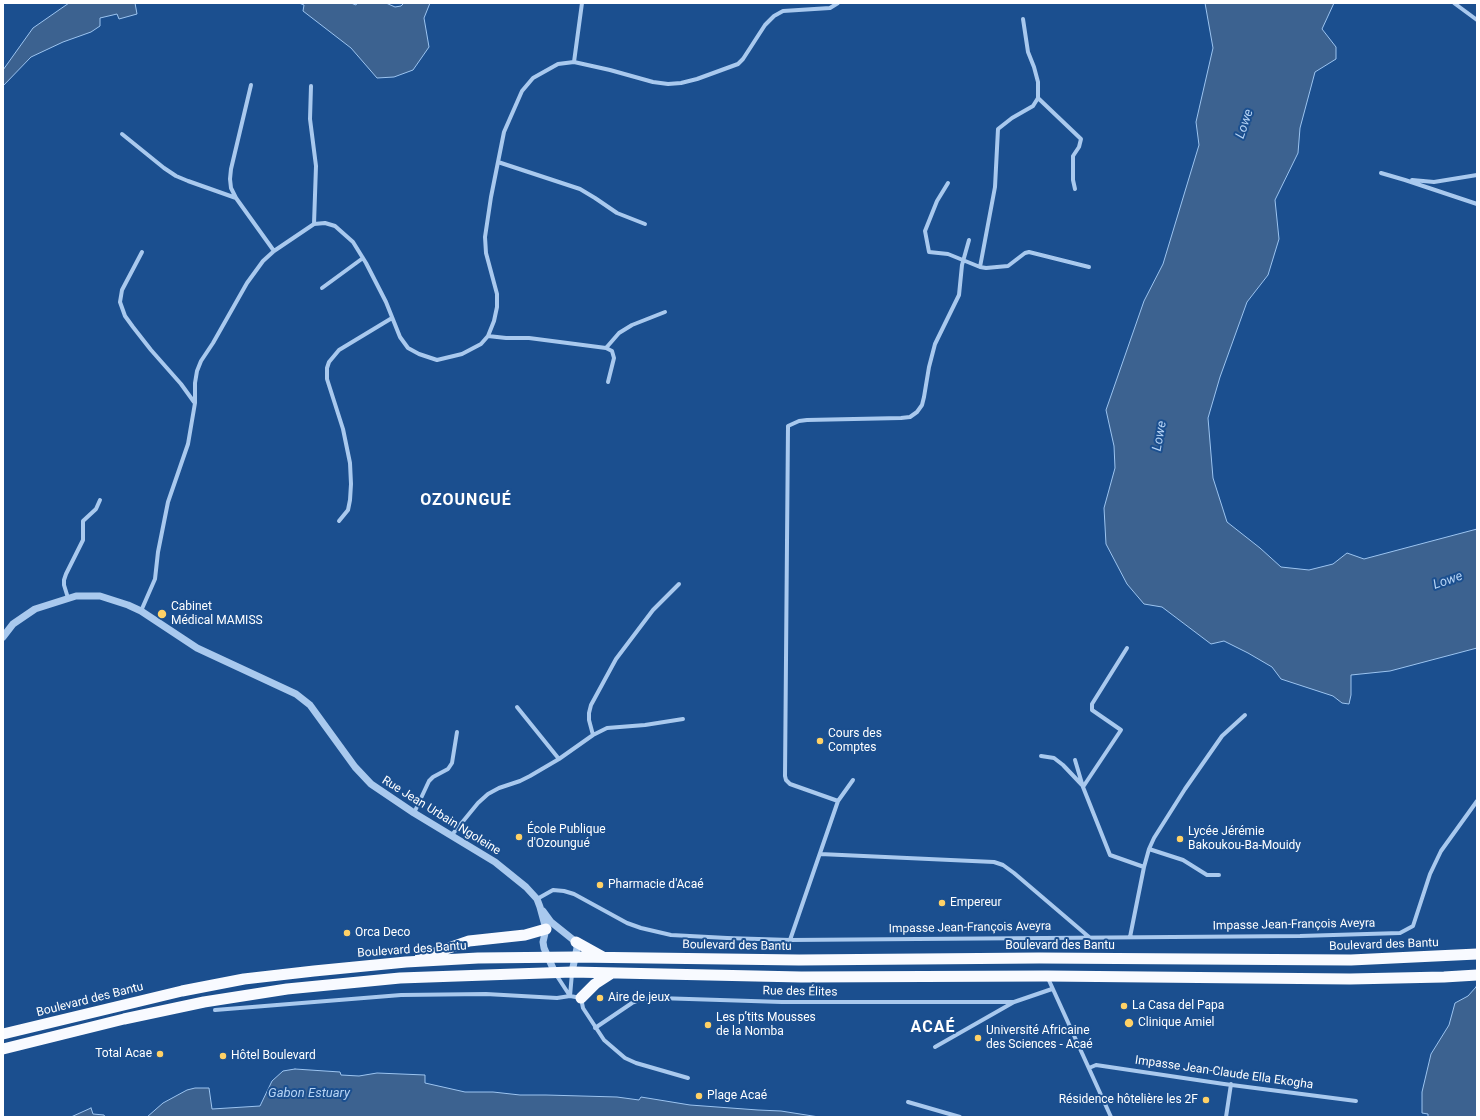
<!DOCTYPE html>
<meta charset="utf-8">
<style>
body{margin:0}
#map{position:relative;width:1480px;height:1120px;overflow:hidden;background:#1b4f8f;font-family:Roboto,sans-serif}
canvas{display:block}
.frame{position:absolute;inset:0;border:4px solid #fff;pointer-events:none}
</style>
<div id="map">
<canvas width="1480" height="1120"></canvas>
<div class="frame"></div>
</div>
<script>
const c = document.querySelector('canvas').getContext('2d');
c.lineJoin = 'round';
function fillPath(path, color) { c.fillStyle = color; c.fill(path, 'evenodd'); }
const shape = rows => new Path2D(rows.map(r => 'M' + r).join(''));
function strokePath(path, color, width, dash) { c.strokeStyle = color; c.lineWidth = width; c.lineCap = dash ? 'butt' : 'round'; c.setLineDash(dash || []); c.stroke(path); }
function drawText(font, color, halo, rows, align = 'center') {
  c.font = font + ' Roboto,sans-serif'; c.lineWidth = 4; c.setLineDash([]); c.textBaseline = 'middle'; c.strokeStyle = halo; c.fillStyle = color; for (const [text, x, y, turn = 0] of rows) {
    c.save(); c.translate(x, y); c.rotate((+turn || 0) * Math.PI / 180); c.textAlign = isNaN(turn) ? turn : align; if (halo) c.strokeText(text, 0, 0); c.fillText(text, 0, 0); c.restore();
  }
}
const water = shape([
 [69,3,135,3,137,14,119,19,117,14,100,18,100,26,91,32,63,42,31,57,3,86,3,70,33,28,69,3],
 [299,3,351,3,356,5,357,3,386,3,395,7,401,6,404,3,430,3,424,18,429,47,413,70,394,77,377,78,351,48,303,11,304,5,299,3],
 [1205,3,1334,3,1322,29,1336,47,1336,59,1315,72,1300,128,1298,153,1275,200,1279,239,1268,275,1247,302,1220,377,1208,418,1213,478,1227,522,1260,548,1281,567,1309,570,1333,564,1347,553,1364,559,1477,529,1477,648,1390,671,1351,675,1351,695,1349,704,1342,703,1333,696,1281,679,1272,667,1248,653,1224,641,1211,644,1162,607,1144,604,1127,584,1106,544,1104,508,1115,468,1114,446,1106,410,1144,301,1163,264,1199,145,1196,122,1213,48,1205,3],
 [1477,984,1477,1117,1428,1117,1428,1114,1422,1113,1422,1092,1431,1054,1449,1025,1455,1003,1468,996,1476,987,1477,984],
 [295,1069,340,1072,341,1075,359,1076,377,1073,425,1075,425,1083,465,1092,493,1092,520,1095,546,1095,617,1097,639,1100,641,1097,690,1105,758,1110,781,1111,819,1117,147,1117,163,1103,187,1090,195,1088,209,1088,212,1109,260,1106,272,1081,283,1071,295,1069],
 [91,1108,93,1114,104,1115,105,1117,71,1117,91,1108]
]);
fillPath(water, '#3c6290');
strokePath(water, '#9cc4f0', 1);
strokePath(shape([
 [1454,3,1477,20],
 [574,62,582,3],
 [251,85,231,169,230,179,231,188,236,198,274,251],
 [311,86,310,119,316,166,314,224],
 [1038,98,1081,139,1079,147,1073,156,1073,180,1075,189],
 [122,134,164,168,176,176,188,181,236,198],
 [498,162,580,189,595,198,617,213,645,224],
 [1381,173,1405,180,1477,204],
 [1412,180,1434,182,1477,175],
 [948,183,937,201,925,231,929,252,948,254,980,267,986,268,1008,266,1025,253,1029,252,1089,267],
 [142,252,122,290,120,302,125,316,133,327,151,350,181,384,194,402],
 [980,267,995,187,998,129,1012,118,1033,106,1038,98,1038,82,1034,67,1028,52,1023,19],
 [322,288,363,258],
 [488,336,506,338,529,338,606,348,612,351,614,358,608,382],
 [606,348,619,333,632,325,665,312],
 [339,521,348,510,350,500,351,484,350,463,343,429,327,379,327,368,329,362,339,350,392,318],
 [68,598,64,585,64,580,66,574,83,540,83,521,96,509,100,500],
 [141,611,155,579,158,552,168,502,188,444,195,403,195,383,197,371,201,361,213,343,247,283,263,261,274,251,314,224,325,223,335,226,353,242,366,263,386,302,400,337,408,348,419,354,437,360,462,354,481,344,488,336,494,321,497,307,497,294,486,253,485,237,491,197,504,132,522,91,533,78,558,64,574,62,610,70,653,82,668,84,681,83,697,79,738,64,743,59,765,25,774,16,783,11,830,8,838,3],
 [517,707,559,759],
 [593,735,589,720,589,713,591,705,616,659,653,610,679,584],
 [1041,756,1054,758,1063,765,1082,785],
 [1075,760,1083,787,1110,855,1144,867],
 [1083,787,1121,730,1092,710,1092,704,1127,648],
 [838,801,790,784,786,780,785,776,788,426,799,421,807,420,901,418,910,417,917,412,922,405,924,397,929,367,935,344,959,295,962,265,969,240],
 [414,813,429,781,433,777,448,769,452,763,457,732],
 [451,836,478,803,488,794,499,788,520,781,530,776,559,759,593,735,607,728,645,725,683,719],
 [1149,849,1183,860,1207,875,1219,875],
 [820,854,994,862,1003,865,1014,873,1089,937],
 [537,899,553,890,564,891,574,894,627,923,641,928,671,935,727,938,790,940,1300,936,1400,933,1413,926,1430,874,1441,851,1477,801],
 [1130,937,1144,867,1149,849,1154,838,1185,789,1222,736,1245,715],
 [790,940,838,801,853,780],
 [555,973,570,996],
 [1047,976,1111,1117],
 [570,996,572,973],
 [215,1010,401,995,486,994,557,998,570,996,581,998,583,1008,604,1040,625,1058,636,1063,688,1078],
 [595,1028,632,1003,642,999,658,998,782,1002,1014,1002],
 [935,1047,1014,1002,1052,989],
 [1089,1068,1096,1065,1224,1084,1356,1101],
 [908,1102,960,1117],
 [1226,1117,1231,1084]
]), '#a9c9ee', 4);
strokePath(shape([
 [3,637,13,624,35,609,76,596,100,596,128,605,141,611,197,648,296,694,310,705,355,767,371,784,414,813,495,862,526,887,537,899,540,907,546,929,543,942,544,948,555,973],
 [543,911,551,922,576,942,577,948,572,972]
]), '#a9c9ee', 7);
strokePath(shape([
 [576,942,603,957],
 [420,958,469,941,525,935,546,929],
 [581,998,595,984,612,973],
 [3,1034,182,991,244,979,314,971,406,962,478,958,575,957,799,960,1039,958,1351,960,1477,954],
 [3,1049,124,1019,204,1002,287,989,400,978,572,972,801,977,1047,976,1350,979,1444,977,1477,975]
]), '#f8faff', 11);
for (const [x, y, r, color] of [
 [162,614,5,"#ffd166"],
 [820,741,4,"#ffd166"],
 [519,837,4,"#ffd166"],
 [1180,839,4,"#ffd166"],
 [600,885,4,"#ffd166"],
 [942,903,4,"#ffd166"],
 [347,933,4,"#ffd166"],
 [600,998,4,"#ffd166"],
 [1124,1006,4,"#ffd166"],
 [1129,1023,5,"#ffd166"],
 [708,1025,4,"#ffd166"],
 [978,1038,4,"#ffd166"],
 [160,1054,4,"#ffd166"],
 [223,1056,4,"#ffd166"],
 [699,1096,4,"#ffd166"],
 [1206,1100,4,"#ffd166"]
]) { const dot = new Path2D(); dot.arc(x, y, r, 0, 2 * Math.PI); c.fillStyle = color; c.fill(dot); strokePath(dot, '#1b4f8f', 1.5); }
drawText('12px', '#fff', '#1b4f8f', [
 ["Cabinet",171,607],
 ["Médical MAMISS",171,621],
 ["Cours des",828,734],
 ["Comptes",828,748],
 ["École Publique",527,830],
 ["d'Ozoungué",527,844],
 ["Lycée Jérémie",1188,832],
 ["Bakoukou-Ba-Mouidy",1188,846],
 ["Pharmacie d'Acaé",608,885],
 ["Empereur",950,903],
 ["Orca Deco",355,933],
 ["Aire de jeux",608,998],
 ["La Casa del Papa",1132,1006],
 ["Les p’tits Mousses",716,1018],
 ["de la Nomba",716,1032],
 ["Clinique Amiel",1138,1023],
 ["Université Africaine",986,1031],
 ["des Sciences - Acaé",986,1045],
 ["Total Acae",152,1054,"right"],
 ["Hôtel Boulevard",231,1056],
 ["Plage Acaé",707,1096],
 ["Résidence hôtelière les 2F",1198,1100,"right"]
], 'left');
drawText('12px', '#fff', '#1b4f8f', [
 ["Rue Jean Urbain Ngoleine",441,816,32],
 ["Impasse Jean-François Aveyra",1294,925,-1],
 ["Impasse Jean-François Aveyra",970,928,-1],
 ["Boulevard des Bantu",1384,945,-2],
 ["Boulevard des Bantu",737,946,1],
 ["Boulevard des Bantu",1060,946],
 ["Boulevard des Bantu",412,950,-4],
 ["Rue des Élites",800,992,1],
 ["Boulevard des Bantu",90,1000,-14],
 ["Impasse Jean-Claude Ella Ekogha",1224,1073,8]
]);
drawText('italic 13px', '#b5d3f5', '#1b4f8f', [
 ["Lowe",1245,124,-71],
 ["Lowe",1160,436,-80],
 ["Lowe",1448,581,-19],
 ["Gabon Estuary",309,1094]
]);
c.letterSpacing = '1px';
drawText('bold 16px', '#fff', '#1b4f8f', [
 ["OZOUNGUÉ",466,501],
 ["ACAÉ",933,1028]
]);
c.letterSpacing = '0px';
</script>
